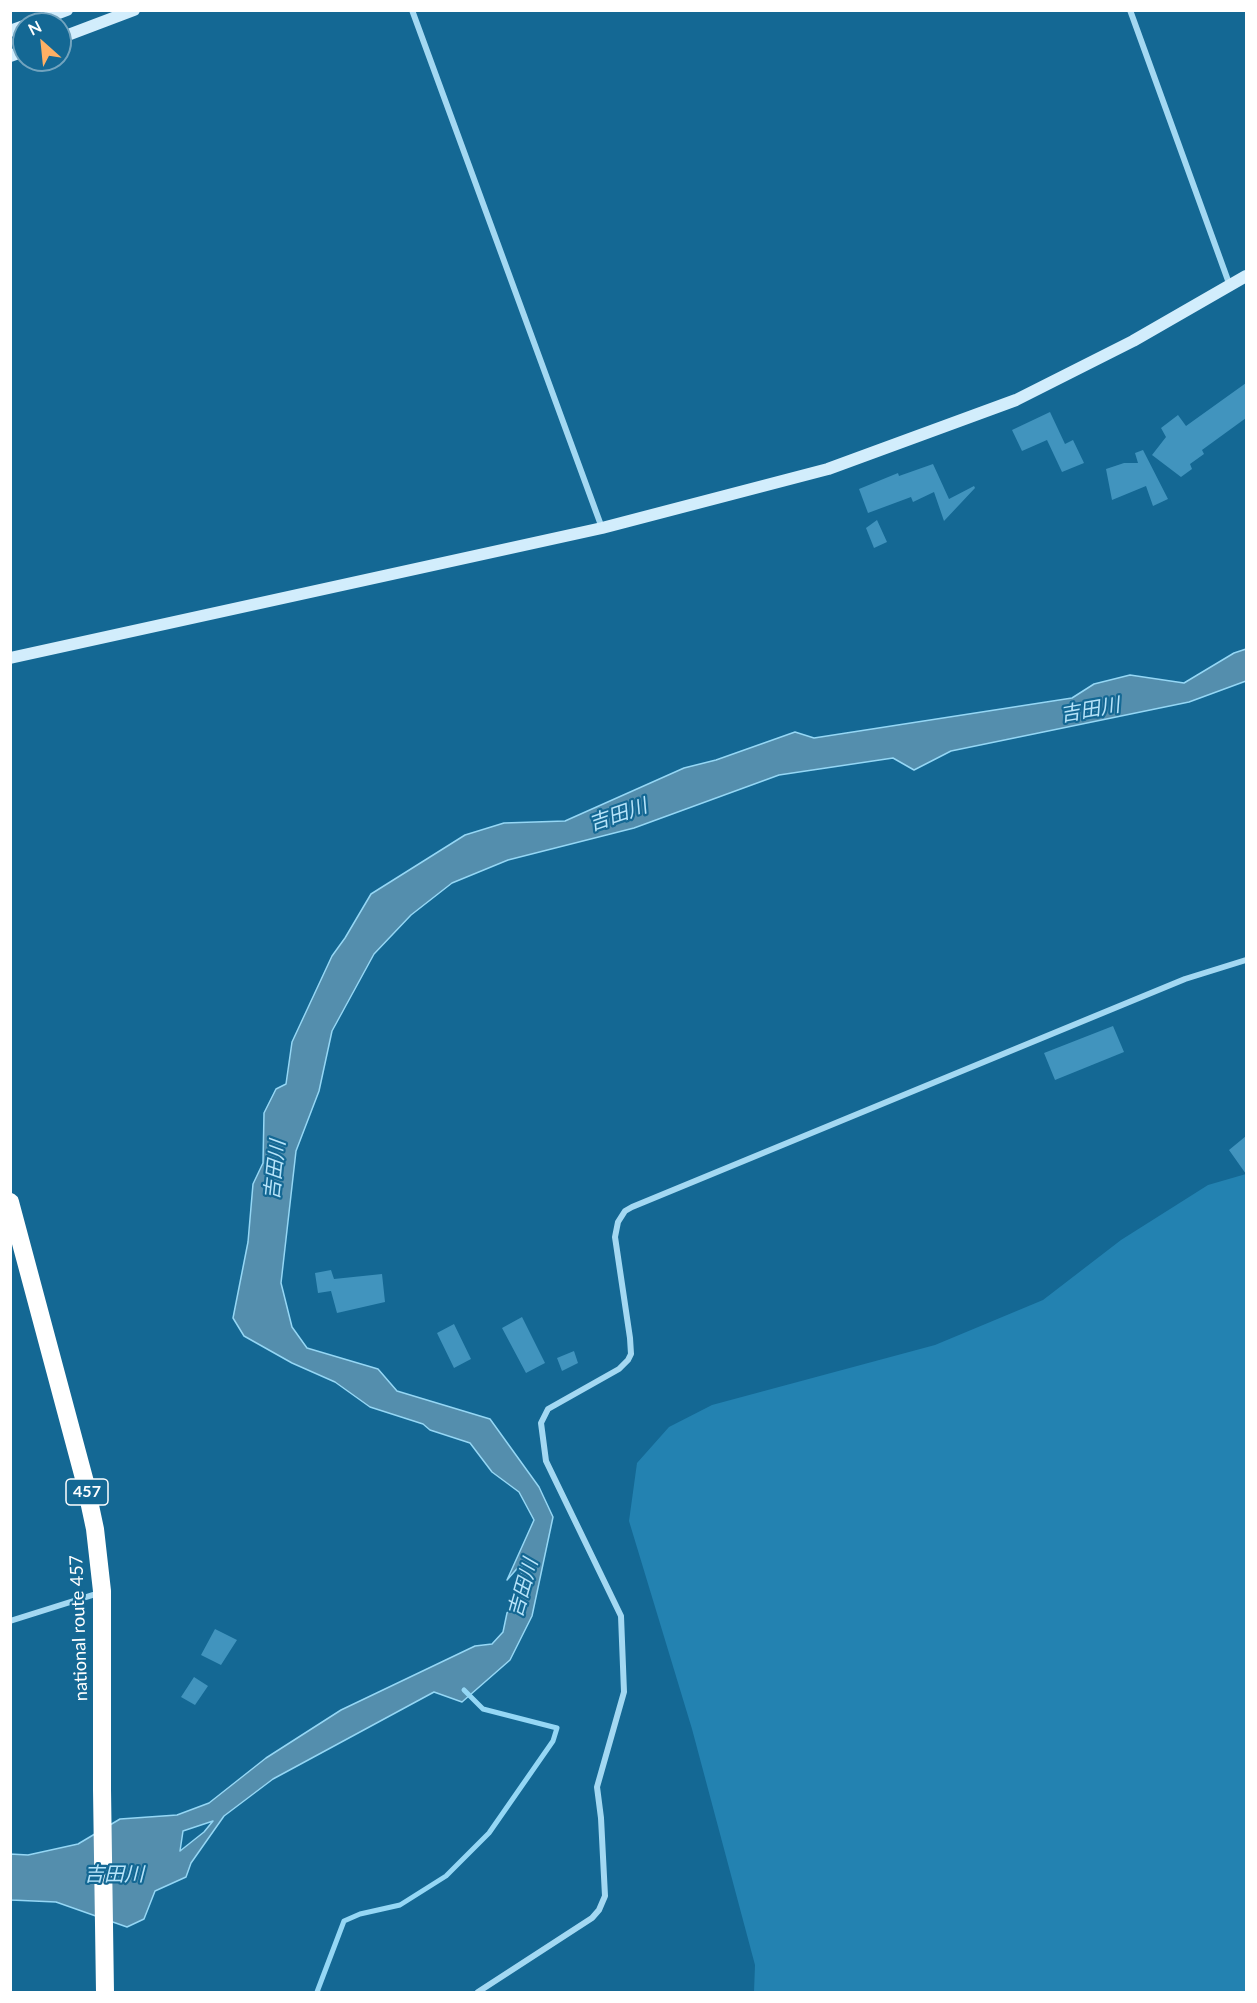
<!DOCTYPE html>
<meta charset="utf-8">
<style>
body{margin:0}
#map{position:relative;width:1257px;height:2003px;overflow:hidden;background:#146894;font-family:Lato,sans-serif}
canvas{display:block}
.frame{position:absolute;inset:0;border:12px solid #fff;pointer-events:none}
.north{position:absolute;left:12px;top:12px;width:60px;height:60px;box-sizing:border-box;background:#146894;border:2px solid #72a4bf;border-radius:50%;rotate:333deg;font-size:16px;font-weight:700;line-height:24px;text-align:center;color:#fff}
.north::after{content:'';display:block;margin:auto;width:21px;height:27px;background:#ffb064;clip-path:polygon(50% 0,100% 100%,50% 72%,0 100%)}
</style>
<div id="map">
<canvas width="1257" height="2003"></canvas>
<div class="frame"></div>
<div class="north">N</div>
</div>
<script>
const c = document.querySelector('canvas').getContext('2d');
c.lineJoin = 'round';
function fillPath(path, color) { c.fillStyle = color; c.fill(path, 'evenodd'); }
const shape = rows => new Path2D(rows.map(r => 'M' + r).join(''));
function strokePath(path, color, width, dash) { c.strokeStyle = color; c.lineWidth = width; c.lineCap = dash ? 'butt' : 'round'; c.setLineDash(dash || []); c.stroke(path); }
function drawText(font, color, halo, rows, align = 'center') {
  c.font = font + ' Lato,"Noto Sans JP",sans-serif'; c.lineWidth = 4.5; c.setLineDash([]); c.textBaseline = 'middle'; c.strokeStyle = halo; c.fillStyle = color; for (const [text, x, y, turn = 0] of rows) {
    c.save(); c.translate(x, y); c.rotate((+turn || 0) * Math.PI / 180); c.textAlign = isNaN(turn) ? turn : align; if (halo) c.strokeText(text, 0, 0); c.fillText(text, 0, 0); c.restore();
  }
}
fillPath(shape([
 [1246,1174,1246,1992,754,1992,755,1965,692,1729,629,1521,637,1463,669,1427,712,1405,935,1345,1043,1300,1121,1240,1208,1185]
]), '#2382b1');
const water = shape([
 [1246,649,1246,681,1189,702,951,751,914,770,893,758,779,775,634,828,508,860,452,883,411,915,374,954,332,1031,319,1091,296,1151,281,1283,292,1327,307,1348,378,1369,397,1391,490,1419,539,1487,553,1517,532,1616,510,1660,462,1702,434,1692,273,1779,224,1816,191,1863,186,1877,155,1891,144,1919,127,1927,56,1902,11,1900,10,1854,28,1855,78,1844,120,1819,177,1815,209,1803,266,1758,341,1710,475,1646,492,1644,503,1632,507,1613,519,1595,522,1563,507,1580,534,1520,519,1492,492,1472,470,1443,430,1430,423,1424,370,1407,335,1382,292,1363,244,1336,233,1318,248,1242,253,1184,263,1163,264,1113,276,1089,286,1084,292,1042,332,956,345,938,371,894,465,835,504,823,565,821,684,768,716,760,795,732,814,738,1072,698,1094,684,1130,675,1184,683,1234,653,1246,649],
 [213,1821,204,1832,180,1851,183,1831,213,1821]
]);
fillPath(water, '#548ead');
strokePath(water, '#95d7f5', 1.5);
strokePath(shape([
 [317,1992,344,1921,360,1914,400,1905,446,1876,489,1833,553,1741,557,1728,483,1709,464,1690]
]), '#95d7f5', 5);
fillPath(shape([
 [1246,383,1246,418,1202,450,1204,454,1190,464,1192,469,1181,477,1152,455,1166,437,1161,428,1178,415,1186,426],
 [1050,412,1065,444,1073,440,1084,463,1062,472,1047,440,1022,451,1012,430],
 [1143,450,1168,499,1153,506,1146,486,1112,500,1106,469,1124,463,1138,463,1135,453],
 [933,464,949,499,974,486,975,488,944,521,934,492,913,502,911,497,868,513,859,489,898,473,899,476],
 [877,520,887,542,874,548,866,528],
 [1113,1026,1124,1052,1055,1080,1044,1053],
 [1246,1136,1246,1174,1229,1150],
 [331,1270,334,1279,382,1274,385,1302,337,1313,331,1291,318,1293,315,1273],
 [522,1317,545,1363,526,1373,502,1328],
 [454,1324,471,1359,454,1368,437,1333],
 [574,1351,578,1363,562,1371,557,1358],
 [215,1629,237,1640,221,1665,201,1655],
 [194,1677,208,1686,195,1705,181,1697]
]), '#4194be');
strokePath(shape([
 [412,10,602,528],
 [1130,10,1230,286],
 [10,1621,99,1593],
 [478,1992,592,1918,599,1910,605,1896,601,1818,597,1787,624,1692,621,1616,546,1461,541,1423,548,1409,619,1369,628,1360,631,1354,630,1338,615,1237,618,1222,625,1211,632,1207,1185,979,1246,960]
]), '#a3d8f2', 6);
strokePath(shape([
 [30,24,67,10],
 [10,31,24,26],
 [60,38,134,10],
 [10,56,24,51],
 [10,658,602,528,828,469,1016,400,1133,341,1246,276]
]), '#d2edfc', 12);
strokePath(shape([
 [10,1202,85,1482,95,1529,102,1591,102,1790,105,1992]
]), '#fff', 18);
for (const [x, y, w] of [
 [87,1492,42]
]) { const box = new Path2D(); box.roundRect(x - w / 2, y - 13, w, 26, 4.5); c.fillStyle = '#146894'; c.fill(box); strokePath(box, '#fff', 1.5); }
drawText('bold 16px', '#fff', null, [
 ["457",87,1492]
]);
drawText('18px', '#fff', '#146894', [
 ["national route 457",79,1628,-92]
]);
drawText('italic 20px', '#b7e4fa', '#146894', [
 ["吉田川",1090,710,-10],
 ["吉田川",618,815,-19],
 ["吉田川",275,1170,-84],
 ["吉田川",523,1588,-74],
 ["吉田川",114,1875]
]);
</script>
